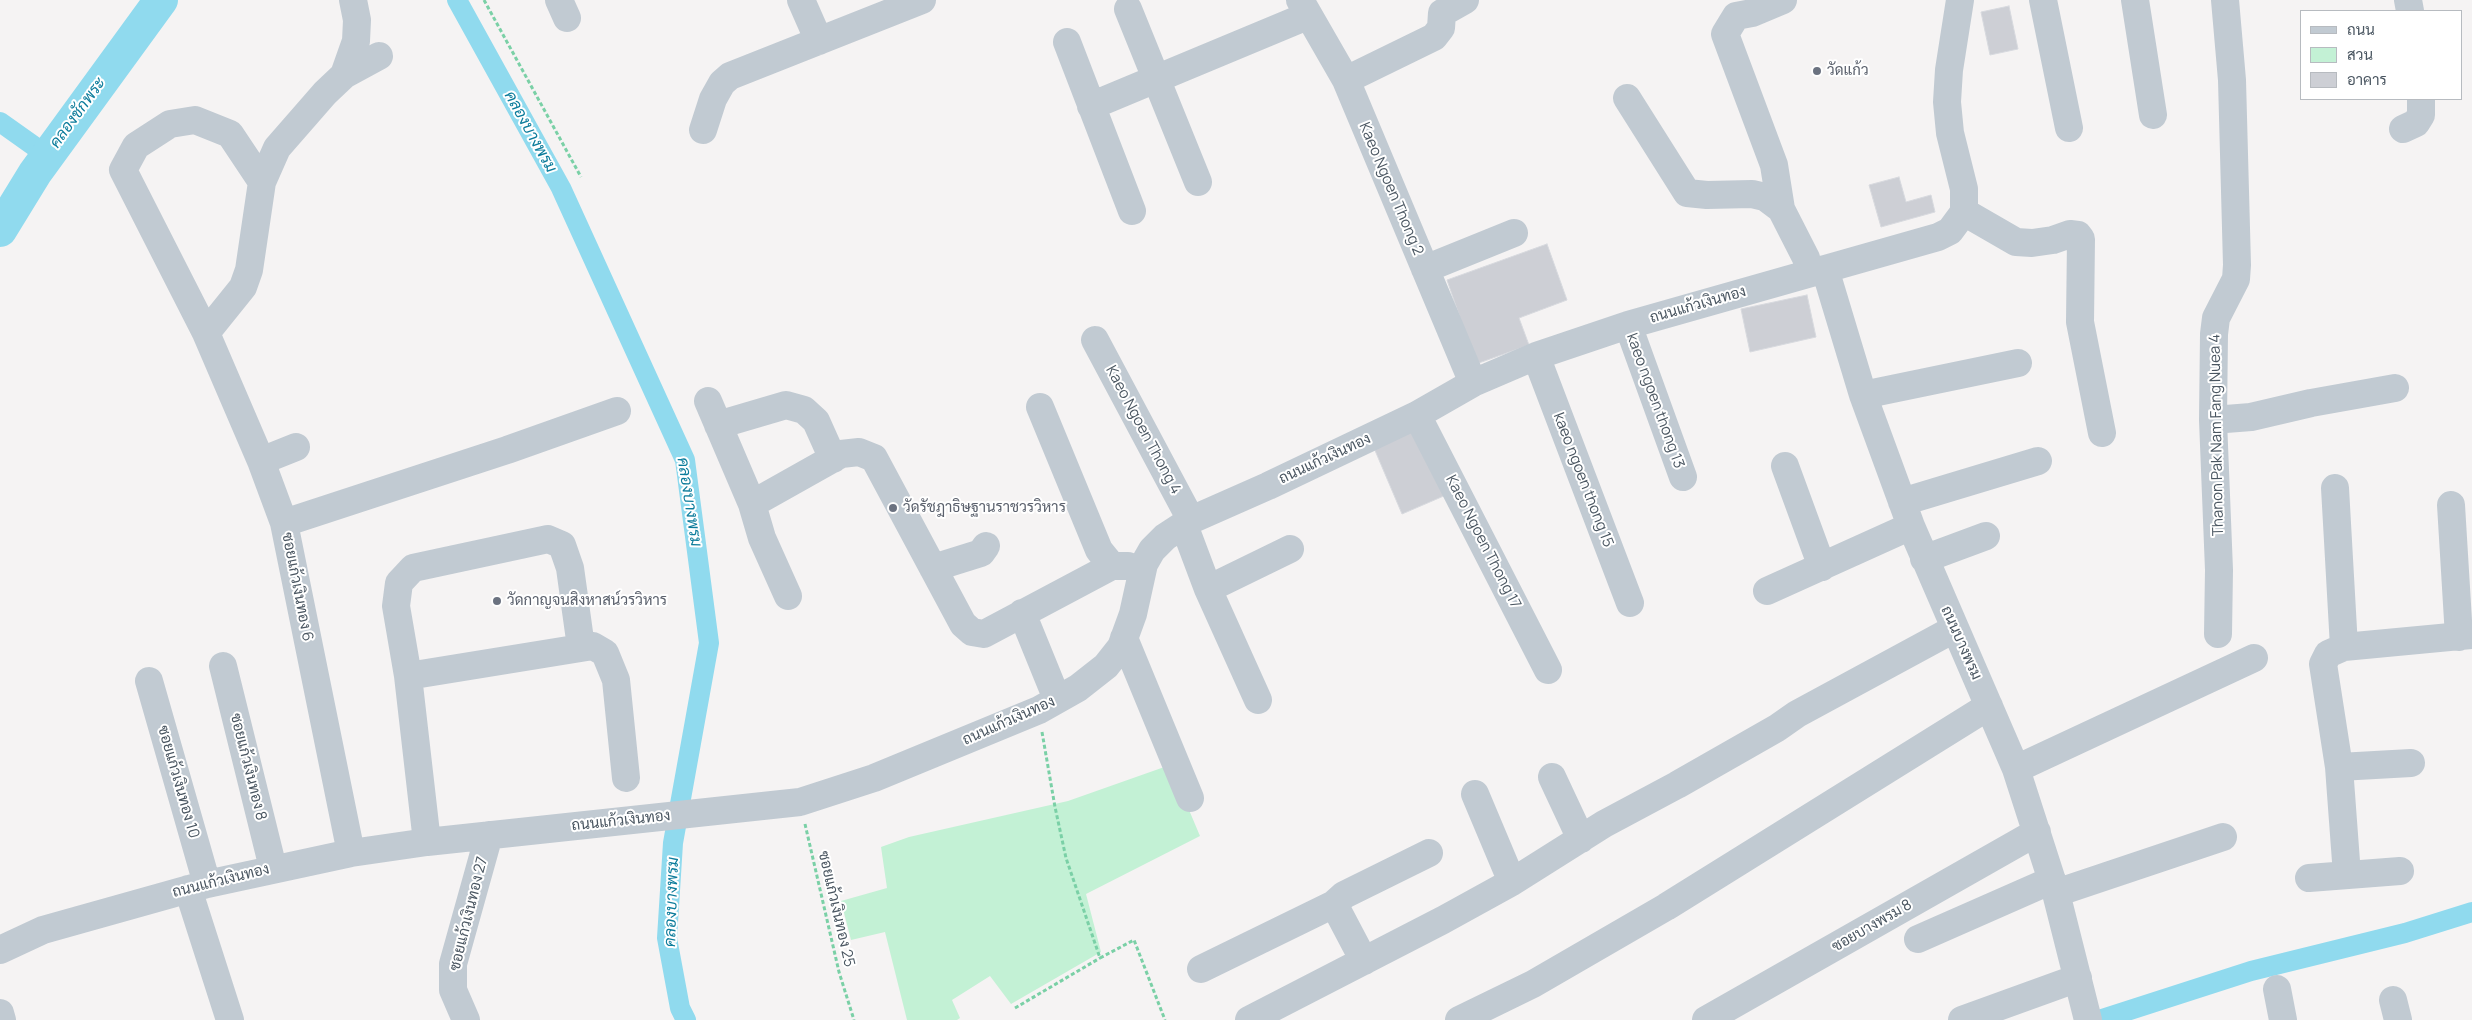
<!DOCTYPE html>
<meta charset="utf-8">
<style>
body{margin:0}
#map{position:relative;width:2472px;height:1020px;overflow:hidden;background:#f5f3f3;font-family:Manrope,Sarabun,sans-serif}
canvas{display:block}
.legend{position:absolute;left:2300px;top:10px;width:162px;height:90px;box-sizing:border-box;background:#fff;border:1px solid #b7bbc0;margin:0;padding:6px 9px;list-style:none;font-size:15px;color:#4a5661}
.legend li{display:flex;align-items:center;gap:10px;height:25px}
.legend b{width:25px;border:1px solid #b7bbc0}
</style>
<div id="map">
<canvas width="2472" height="1020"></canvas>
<ul class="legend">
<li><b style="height:6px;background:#c1cad2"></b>ถนน</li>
<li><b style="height:14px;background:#c3f1d5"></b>สวน</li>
<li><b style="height:14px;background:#cdcfd5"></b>อาคาร</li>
</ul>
</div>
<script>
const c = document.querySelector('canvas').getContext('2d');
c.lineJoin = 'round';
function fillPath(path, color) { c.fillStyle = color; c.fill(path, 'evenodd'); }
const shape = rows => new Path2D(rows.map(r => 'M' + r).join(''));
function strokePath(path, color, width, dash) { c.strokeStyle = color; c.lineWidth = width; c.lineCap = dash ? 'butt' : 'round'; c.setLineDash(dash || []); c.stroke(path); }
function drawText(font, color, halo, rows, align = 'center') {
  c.font = font + ' Manrope,Sarabun,sans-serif'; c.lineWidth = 4; c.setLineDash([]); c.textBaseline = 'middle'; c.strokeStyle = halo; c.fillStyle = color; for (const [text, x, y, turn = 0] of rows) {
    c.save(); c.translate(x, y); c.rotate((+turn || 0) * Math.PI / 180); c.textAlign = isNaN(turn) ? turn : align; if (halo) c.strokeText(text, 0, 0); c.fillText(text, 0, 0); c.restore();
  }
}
fillPath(shape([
 [1170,765,1200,836,1086,894,1101,952,1011,1004,990,976,952,1000,960,1018,957,1020,907,1020,885,932,851,940,841,901,887,888,881,847,909,837,1068,801]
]), '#c3f1d5');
strokePath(shape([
 [457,0,561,188,685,460,709,643,673,843,667,938,680,1008,686,1020],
 [0,122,48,156],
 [2099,1020,2251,971,2405,933,2472,912]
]), '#90daee', 20);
strokePath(shape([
 [0,230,35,173,161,0]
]), '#90daee', 34);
const building = shape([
 [2009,6,2018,49,1990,55,1981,12,2009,6],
 [1899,177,1906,202,1931,195,1935,212,1881,227,1869,185,1899,177],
 [1547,244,1567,300,1519,318,1529,345,1476,364,1447,280,1547,244],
 [1807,295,1816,337,1750,352,1741,309,1807,295],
 [1418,421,1453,492,1402,514,1371,441,1418,421]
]);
fillPath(building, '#cdcfd5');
strokePath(building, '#d7d9de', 1);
strokePath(shape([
 [484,0,581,177],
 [1042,732,1055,807,1066,858,1100,958,1134,940,1165,1020],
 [805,824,839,972,854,1020],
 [1015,1008,1100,958]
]), '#7ad0a6', 3, [4, 2.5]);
strokePath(shape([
 [559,0,567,18],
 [801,0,819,41],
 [1300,0,1346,80,1473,383],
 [2043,0,2069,128],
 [2135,0,2153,115],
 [2408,0,2410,11],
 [1128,9,1198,182],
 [1067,42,1132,211],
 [344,75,379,56],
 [1346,80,1434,37,1441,28,1442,13,1465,0],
 [1627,98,1687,193,1707,195,1752,194,1765,197,1781,209,1806,258,1810,273],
 [1091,106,1307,16],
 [2403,129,2416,123,2421,115,2421,99],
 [703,130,713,99,722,83,730,76,922,0],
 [262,182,230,134,195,120,170,124,136,146,123,170,206,333,261,461,284,523,351,853],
 [1781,209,1774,165,1725,34,1736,16,1752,13,1783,0],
 [1964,212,2016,242,2032,243,2053,240,2070,234,2078,235,2081,239,2080,322,2102,433],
 [1425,269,1514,233],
 [1825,269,1863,395,1911,526,2016,769,2056,893,2088,1020],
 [1628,325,1683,477],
 [206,333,243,287,249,270,262,182,277,148,325,93,344,75,356,41,357,20,353,0],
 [1095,340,1191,520],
 [1536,356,1630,603],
 [1863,395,2018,363],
 [708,401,752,504],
 [1040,407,1099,550,1112,566,1128,566],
 [1417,415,1548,670],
 [2213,420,2251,417,2311,403,2395,388],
 [718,425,786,405,804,410,816,421,833,459],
 [261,461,296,447],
 [1785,466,1822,567],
 [2335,488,2344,647],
 [1902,502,2038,461],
 [2451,505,2459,637],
 [284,523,507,450,617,411],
 [1184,525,1208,589,1258,700],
 [1924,559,1986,536],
 [933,568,981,553,986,546],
 [1208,589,1290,549],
 [1767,591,1911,526],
 [788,596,762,538,752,504,841,454,859,452,874,458,963,624,972,632,984,634,1112,566],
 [1022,613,1057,699],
 [2218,634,2219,570,2213,420,2214,334,2216,318,2236,279,2237,265,2232,80,2225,0],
 [1124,638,1190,798],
 [223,666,273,868],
 [408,676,396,606,399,583,413,568,548,539,562,545,570,568,581,647],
 [149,681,207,884],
 [2339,767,2411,763],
 [2016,769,2254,658],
 [1552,777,1581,839],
 [1475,794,1512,882],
 [427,842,408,676,593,646,605,653,616,680,626,778],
 [2347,875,2339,767,2323,664,2328,654,2344,647,2472,635],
 [2309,878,2400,871],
 [188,889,230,1020],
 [2056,893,2223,837],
 [1918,939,2052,880],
 [0,950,43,930,207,884,351,853,427,842,800,802,874,778,1039,710,1078,688,1106,666,1121,647,1133,614,1144,564,1152,550,1165,537,1191,520,1268,486,1417,415,1473,383,1536,356,1628,325,1938,237,1950,231,1964,212,1964,189,1950,133,1947,102,1949,70,1960,0],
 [1364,961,1334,904,1344,895,1429,853],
 [1201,969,1334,904],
 [2277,989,2283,1020],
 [2393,1000,2398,1020],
 [0,1013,2,1020],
 [466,1020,453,990,453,964,489,835],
 [1249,1020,1443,920,1512,882,1604,824,1677,785,1777,728,1797,714,1954,629],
 [1459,1020,1533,984,1666,907,1989,706],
 [1706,1020,2037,832],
 [1962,1020,2078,978]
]), '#c1cad2', 28);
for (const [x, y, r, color] of [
 [1817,71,5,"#6b7280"],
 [893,508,5,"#6b7280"],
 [497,601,5,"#6b7280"]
]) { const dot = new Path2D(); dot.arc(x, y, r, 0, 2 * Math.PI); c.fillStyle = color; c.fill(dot); strokePath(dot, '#fff', 2); }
drawText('15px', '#5b616d', '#fff', [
 ["วัดแก้ว",1827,71],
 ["วัดรัชฎาธิษฐานราชวรวิหาร",903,508],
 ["วัดกาญจนสิงหาสน์วรวิหาร",507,601]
], 'left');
drawText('15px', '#4a5661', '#fff', [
 ["Kaeo Ngoen Thong 2",1391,189,67],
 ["ถนนแก้วเงินทอง",1698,305,-16],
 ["kaeo ngoen thong 13",1655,401,70],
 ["Kaeo Ngoen Thong 4",1143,430,62],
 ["Thanon Pak Nam Fang Nuea 4",2217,435,-91],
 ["ถนนแก้วเงินทอง",1325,459,-25],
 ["kaeo ngoen thong 15",1583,480,69],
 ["Kaeo Ngoen Thong 17",1483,542,63],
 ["ซอยแก้วเงินทอง 6",297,587,79],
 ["ถนนบางพรม",1961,643,66],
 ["ถนนแก้วเงินทอง",1009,721,-24],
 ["ซอยแก้วเงินทอง 8",248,767,76],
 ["ซอยแก้วเงินทอง 10",178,782,74],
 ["ถนนแก้วเงินทอง",621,821,-6],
 ["ถนนแก้วเงินทอง",221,881,-14],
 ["ซอยแก้วเงินทอง 25",836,909,77],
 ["ซอยแก้วเงินทอง 27",469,914,-76],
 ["ซอยบางพรม 8",1872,926,-30]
]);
drawText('italic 16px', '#0c7c9b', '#fff', [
 ["คลองชักพระ",78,113,-54],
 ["คลองบางพรม",530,132,61],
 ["คลองบางพรม",689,502,81],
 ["คลองบางพรม",672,902,-88]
]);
</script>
